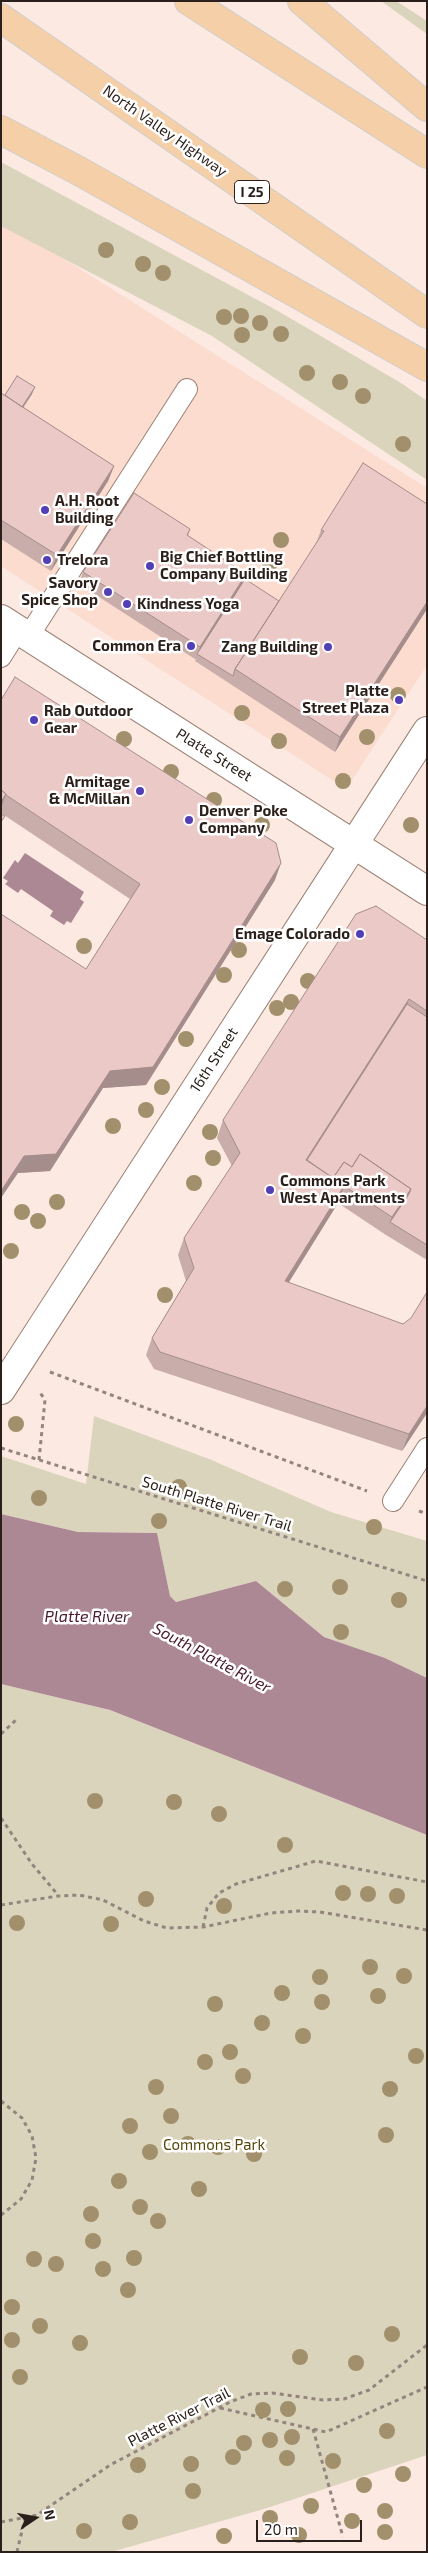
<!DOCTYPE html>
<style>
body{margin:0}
#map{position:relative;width:428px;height:2553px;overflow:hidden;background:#fce9e1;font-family:"Exo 2",sans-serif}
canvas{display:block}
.frame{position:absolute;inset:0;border:2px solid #2a1f1a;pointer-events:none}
.north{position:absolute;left:10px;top:2493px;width:50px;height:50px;-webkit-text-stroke:4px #fff;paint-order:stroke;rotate:78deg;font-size:14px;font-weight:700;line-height:20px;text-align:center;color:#2a1f1a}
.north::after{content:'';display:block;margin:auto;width:18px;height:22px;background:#2a1f1a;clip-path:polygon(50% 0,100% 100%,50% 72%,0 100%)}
.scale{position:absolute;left:256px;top:2520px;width:106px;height:22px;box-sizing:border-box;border:2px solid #2a1f1a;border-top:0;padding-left:6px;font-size:15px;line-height:18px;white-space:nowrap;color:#2a1f1a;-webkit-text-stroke:4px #fff;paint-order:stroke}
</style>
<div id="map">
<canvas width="428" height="2553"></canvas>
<div class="frame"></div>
<div class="north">N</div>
<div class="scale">20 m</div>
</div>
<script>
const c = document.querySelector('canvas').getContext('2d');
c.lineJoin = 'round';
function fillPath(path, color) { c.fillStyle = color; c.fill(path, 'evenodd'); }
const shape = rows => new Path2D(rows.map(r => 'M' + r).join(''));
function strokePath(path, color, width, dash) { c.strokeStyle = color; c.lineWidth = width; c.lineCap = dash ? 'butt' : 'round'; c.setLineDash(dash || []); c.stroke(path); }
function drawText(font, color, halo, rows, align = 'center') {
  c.font = font + ' "Exo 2",sans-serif'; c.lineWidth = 5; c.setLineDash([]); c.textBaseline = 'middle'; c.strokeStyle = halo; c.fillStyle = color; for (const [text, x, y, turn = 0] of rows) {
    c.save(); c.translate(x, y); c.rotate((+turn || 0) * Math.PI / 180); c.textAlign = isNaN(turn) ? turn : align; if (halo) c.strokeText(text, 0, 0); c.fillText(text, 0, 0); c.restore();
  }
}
fillPath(shape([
 [1,219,427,488,427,665,346,789,1,566]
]), '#fbdccf');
fillPath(shape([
 [381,1,396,1,427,21,427,34],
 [1,162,278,311,401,383,427,401,427,480,212,336,1,226],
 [94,1416,209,1459,331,1512,427,1541,427,1678,385,1658,324,1637,256,1581,176,1602,170,1596,157,1533,78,1532,1,1514,1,1456,86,1484],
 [1,1684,110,1710,427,1835,427,2455,264,2509,111,2552,1,2552]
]), '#dbd4bc');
fillPath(shape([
 [25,853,84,892,80,899,84,902,71,923,67,921,64,925,50,916,53,911,21,889,18,893,5,884,8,881,3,878,15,860,18,863],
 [1,1514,78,1532,157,1533,170,1596,176,1602,256,1581,324,1637,385,1658,427,1678,427,1835,110,1710,1,1684]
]), '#ac8894');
const service = shape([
 [28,637,187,389],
 [1,657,18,630],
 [393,1501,427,1448]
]);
const pedestrian = shape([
 [1,1390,427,731]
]);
const tertiary = shape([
 [1,619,427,891]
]);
const motorway = shape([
 [189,1,427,154],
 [302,1,427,107],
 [1,18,427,314],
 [1,130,79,171,427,367]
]);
strokePath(service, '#9c8175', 22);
strokePath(pedestrian, '#9c8175', 30);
strokePath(tertiary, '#9c8175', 30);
strokePath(motorway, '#d0cecd', 30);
strokePath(shape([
 [50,1372,367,1491],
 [1,1448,427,1581],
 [39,1460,45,1400,39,1391],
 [419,1511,427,1514],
 [1,1734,18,1718],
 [1,1818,32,1864,58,1895],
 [1,1905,58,1896,79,1895,103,1900,144,1921,167,1928,203,1927,271,1913,298,1911,320,1912,427,1930],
 [203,1927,207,1908,219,1893,236,1884,316,1861,427,1882],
 [1,2101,22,2118,32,2136,36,2158,32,2180,21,2199,1,2215],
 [220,2408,326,2432,427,2387],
 [313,2429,343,2537],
 [1,2522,37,2515,110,2465,230,2402,251,2394,272,2393,323,2400,344,2399,369,2390,427,2345],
 [17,2552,25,2518]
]), '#93847e', 3, [4, 4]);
strokePath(service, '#fff', 20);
strokePath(pedestrian, '#fff', 28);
strokePath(tertiary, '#fff', 28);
strokePath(motorway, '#f5cfa7', 28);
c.fillStyle = '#a1906b';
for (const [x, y] of [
 [106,250],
 [143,264],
 [163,273],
 [241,316],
 [224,317],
 [260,323],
 [281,334],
 [242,335],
 [307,373],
 [340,382],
 [363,396],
 [403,444],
 [281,540],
 [270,564],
 [398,695],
 [242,713],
 [367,737],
 [124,739],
 [279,741],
 [171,772],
 [343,781],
 [214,800],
 [262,825],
 [411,825],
 [84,946],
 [239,950],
 [224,975],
 [308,981],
 [291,1002],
 [277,1008],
 [186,1039],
 [162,1087],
 [146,1110],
 [113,1126],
 [210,1132],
 [213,1158],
 [194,1183],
 [57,1202],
 [22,1212],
 [38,1221],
 [11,1251],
 [165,1295],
 [16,1424],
 [179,1487],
 [39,1498],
 [159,1521],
 [374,1527],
 [340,1587],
 [285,1589],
 [399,1600],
 [341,1632],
 [95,1801],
 [174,1802],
 [219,1814],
 [285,1845],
 [343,1893],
 [368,1894],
 [397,1896],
 [146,1899],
 [224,1906],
 [17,1923],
 [111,1924],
 [370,1967],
 [404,1976],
 [320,1977],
 [282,1993],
 [378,1996],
 [322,2002],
 [215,2004],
 [262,2023],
 [303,2036],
 [230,2052],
 [416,2056],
 [205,2062],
 [243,2076],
 [156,2087],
 [390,2089],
 [171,2116],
 [130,2126],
 [386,2135],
 [188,2144],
 [218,2147],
 [150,2152],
 [254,2154],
 [119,2181],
 [199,2189],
 [140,2207],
 [91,2214],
 [158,2221],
 [93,2241],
 [134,2258],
 [34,2259],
 [56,2264],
 [103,2269],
 [128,2290],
 [12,2307],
 [40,2326],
 [392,2334],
 [12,2340],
 [80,2343],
 [300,2357],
 [356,2363],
 [20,2377],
 [288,2409],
 [263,2410],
 [387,2431],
 [292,2437],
 [270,2440],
 [244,2443],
 [233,2457],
 [287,2458],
 [333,2461],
 [191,2464],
 [138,2465],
 [403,2474],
 [364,2485],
 [193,2491],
 [311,2506],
 [385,2511],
 [270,2518],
 [352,2521],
 [130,2522],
 [84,2531],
 [385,2532],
 [299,2535],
 [224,2536]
]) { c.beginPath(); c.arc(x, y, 8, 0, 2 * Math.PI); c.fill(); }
fillPath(shape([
 [1,393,5,395,32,394,23,407,114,466,108,481,51,571,1,539],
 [427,504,427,609,335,752,195,661,196,659,195,659,79,584,83,572,190,529,188,536,246,574,244,581,279,601,316,544,321,530],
 [1,700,275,880,146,1085,103,1088,50,1171,18,1173,86,969,130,899,1,813],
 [427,940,427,1260,386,1235,338,1203,289,1282,427,1413,402,1451,154,1369,146,1355,152,1338,186,1281,178,1255,184,1238,232,1166,217,1138,223,1120]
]), '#c9adab');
fillPath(shape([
 [35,387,32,394,17,417,20,410],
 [114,466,108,481,51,571,57,555],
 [246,574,242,587,197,654,195,659,200,647],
 [427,602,427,609,335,752,340,737],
 [6,794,1,808,1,802],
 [281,863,275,880,146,1085,103,1088,50,1171,18,1173,1,1198,1,1191,24,1156,110,1071],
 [409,999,403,1016,307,1166,306,1160],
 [344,1186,338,1203,279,1298,285,1281],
 [411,1189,405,1206,390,1222,392,1217],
 [427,1406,427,1413,402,1451,409,1434]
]), '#a48d8b');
const building = shape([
 [17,376,35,387,22,407,5,395,17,376],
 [1,393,114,466,57,555,1,520,1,393],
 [363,463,427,504,427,602,340,737,235,669,324,531,321,530,363,463],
 [134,493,190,529,187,535,246,574,200,647,83,572,134,493],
 [245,579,279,601,235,669,233,676,197,654,245,579],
 [15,677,276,843,281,863,153,1067,110,1071,56,1154,24,1156,1,1191,1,914,86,969,140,884,6,795,6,794,1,790,1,700,15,677],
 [1,790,6,794,1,802,1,790],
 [1,814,5,816,1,822,1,814],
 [376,906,427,940,427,1011,409,999,306,1160,333,1178,344,1162,352,1167,360,1154,411,1189,392,1217,344,1186,285,1281,403,1324,411,1318,427,1292,427,1406,409,1434,160,1352,152,1338,194,1268,184,1238,240,1153,223,1120,356,914,376,906],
 [407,1004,427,1017,427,1245,390,1222,409,1194,411,1189,360,1154,352,1167,344,1162,333,1178,307,1160,407,1004]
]);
fillPath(building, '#eac9c7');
strokePath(building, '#a48d8b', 1);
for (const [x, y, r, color] of [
 [45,510,5,"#523eb5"],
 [47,560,5,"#523eb5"],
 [150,566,5,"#523eb5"],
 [108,592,5,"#523eb5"],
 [127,604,5,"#523eb5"],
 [191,646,5,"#523eb5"],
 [328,647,5,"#523eb5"],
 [399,700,5,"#523eb5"],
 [34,720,5,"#523eb5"],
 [140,791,5,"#523eb5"],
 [189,820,5,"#523eb5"],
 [360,934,5,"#523eb5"],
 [270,1190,5,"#523eb5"]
]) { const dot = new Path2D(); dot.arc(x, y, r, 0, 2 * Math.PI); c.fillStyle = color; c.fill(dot); strokePath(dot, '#fff', 2); }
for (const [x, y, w] of [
 [252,192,35]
]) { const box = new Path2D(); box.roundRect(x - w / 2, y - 11.5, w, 23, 4); c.fillStyle = '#fff'; c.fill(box); strokePath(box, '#2a1f1a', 1); }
drawText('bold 14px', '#2a1f1a', null, [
 ["I 25",252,192]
]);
drawText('15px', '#2a1f1a', '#fff', [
 ["North Valley Highway",165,131,35],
 ["Platte Street",214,755,32],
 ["16th Street",214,1060,-57],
 ["South Platte River Trail",217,1504,17],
 ["Platte River Trail",179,2417,-27]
]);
drawText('bold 15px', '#2a1f1a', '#fff', [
 ["A.H. Root",55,501],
 ["Building",55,518],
 ["Big Chief Bottling",160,557],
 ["Company Building",160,574],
 ["Trelora",57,560],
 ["Savory",98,583,"right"],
 ["Spice Shop",98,600,"right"],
 ["Kindness Yoga",137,604],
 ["Common Era",181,646,"right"],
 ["Zang Building",318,647,"right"],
 ["Platte",389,691,"right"],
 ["Street Plaza",389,708,"right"],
 ["Rab Outdoor",44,711],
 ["Gear",44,728],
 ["Armitage",130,782,"right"],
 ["& McMillan",130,799,"right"],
 ["Denver Poke",199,811],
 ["Company",199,828],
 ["Emage Colorado",350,934,"right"],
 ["Commons Park",280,1181],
 ["West Apartments",280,1198]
], 'left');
drawText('15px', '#57470b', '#fff', [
 ["Commons Park",214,2145]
]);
drawText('italic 16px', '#4a1a2e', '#fff', [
 ["Platte River",87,1617],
 ["South Platte River",212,1658,28]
]);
</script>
